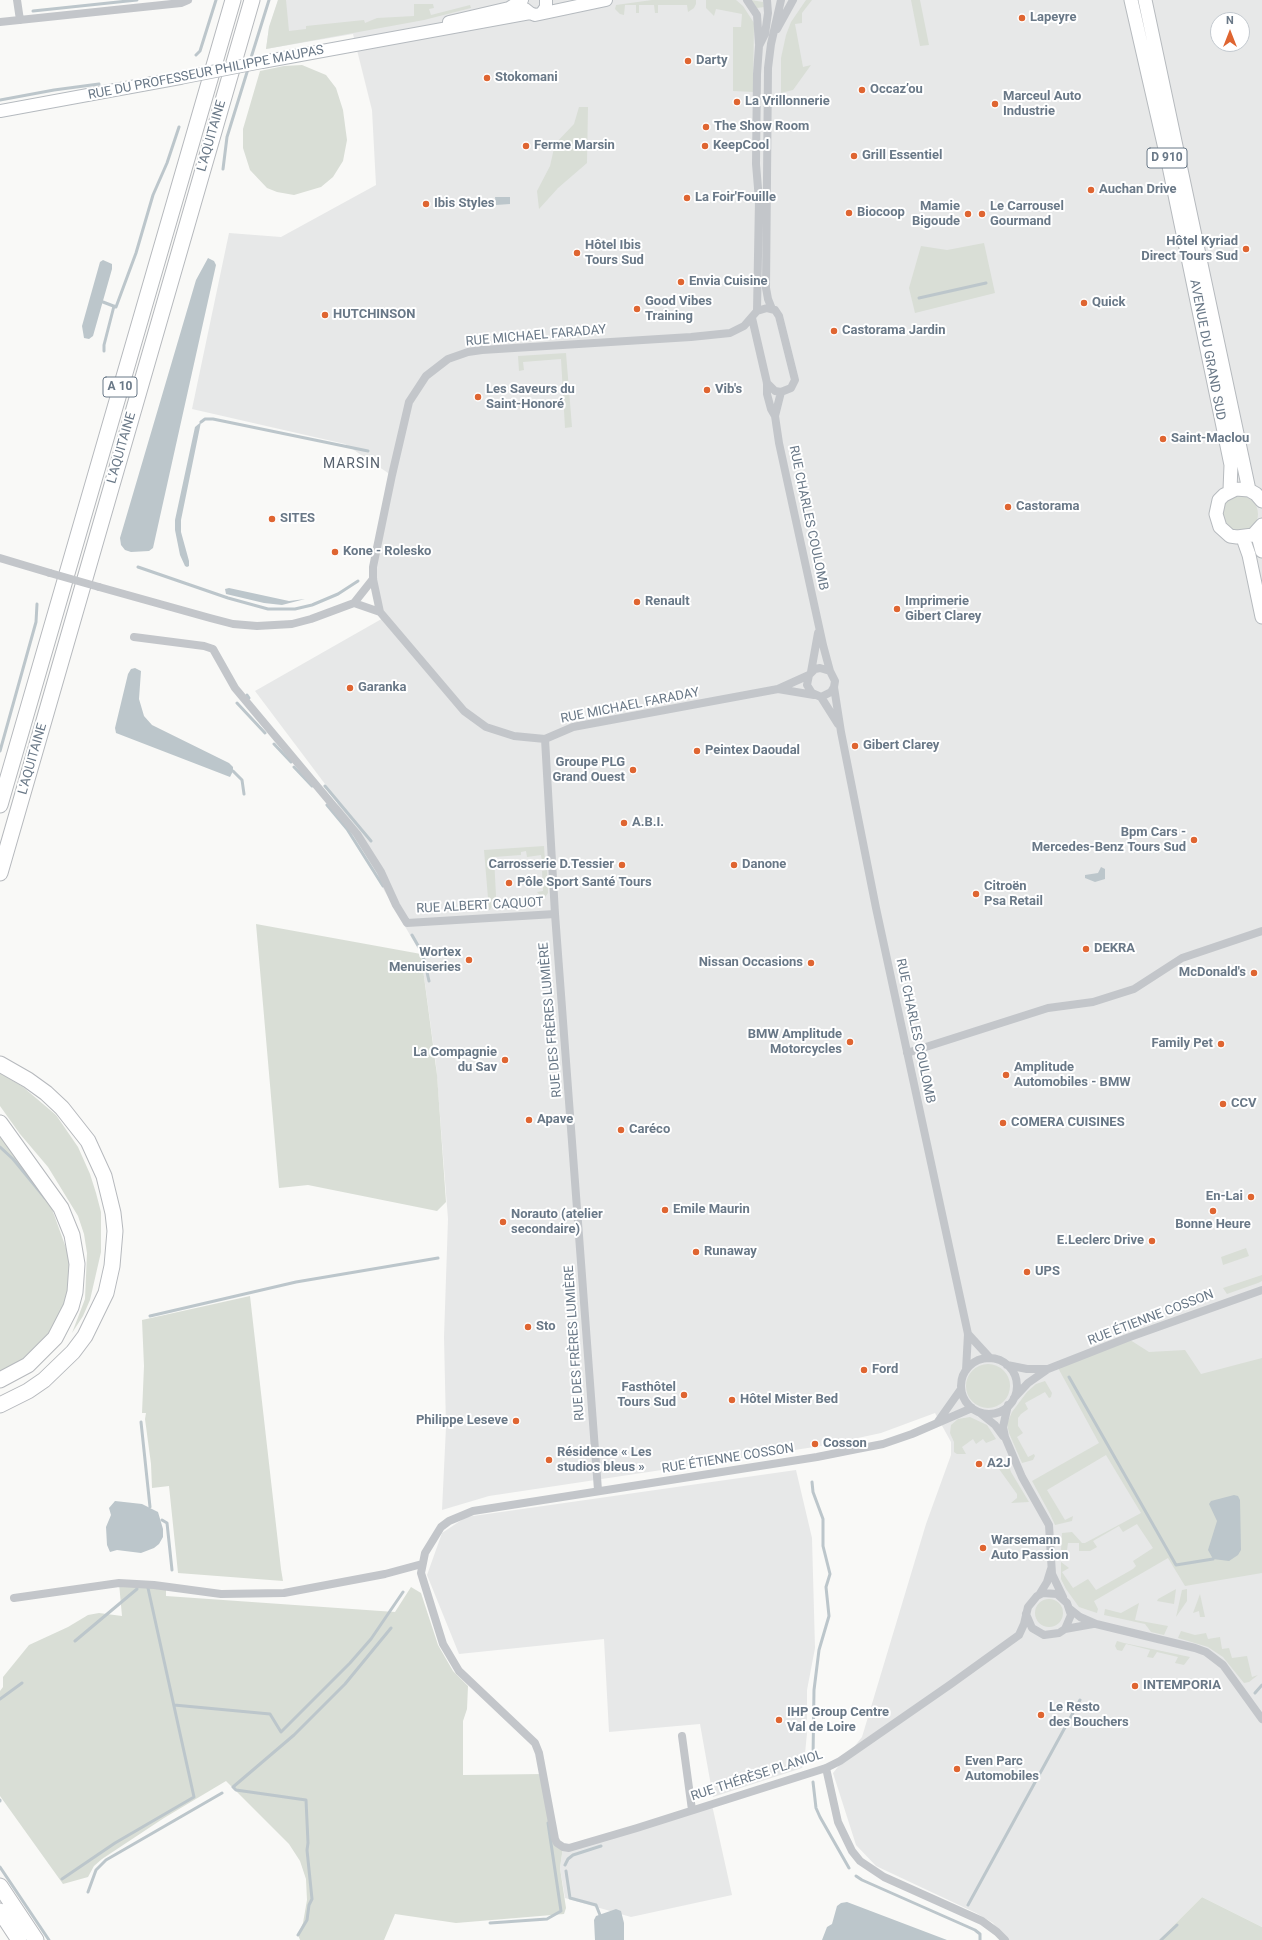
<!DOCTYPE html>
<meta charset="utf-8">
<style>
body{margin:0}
#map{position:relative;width:1262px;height:1940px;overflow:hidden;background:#f9f9f7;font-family:Roboto,sans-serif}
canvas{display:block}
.north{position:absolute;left:1210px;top:12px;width:40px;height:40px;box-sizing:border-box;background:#fff;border:1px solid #c3c9cf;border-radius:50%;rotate:0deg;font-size:11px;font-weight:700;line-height:16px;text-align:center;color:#697887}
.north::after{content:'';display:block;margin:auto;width:14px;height:18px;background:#df6531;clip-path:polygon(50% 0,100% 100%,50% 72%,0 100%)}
</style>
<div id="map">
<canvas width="1262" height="1940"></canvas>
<div class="north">N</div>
</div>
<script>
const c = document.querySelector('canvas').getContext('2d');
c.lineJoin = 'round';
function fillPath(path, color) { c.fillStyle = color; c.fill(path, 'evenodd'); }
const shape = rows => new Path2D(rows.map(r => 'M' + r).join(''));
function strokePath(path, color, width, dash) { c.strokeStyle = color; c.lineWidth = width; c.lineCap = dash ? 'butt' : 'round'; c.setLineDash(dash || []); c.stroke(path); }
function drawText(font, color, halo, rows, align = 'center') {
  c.font = font + ' Roboto,sans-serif'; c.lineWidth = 4; c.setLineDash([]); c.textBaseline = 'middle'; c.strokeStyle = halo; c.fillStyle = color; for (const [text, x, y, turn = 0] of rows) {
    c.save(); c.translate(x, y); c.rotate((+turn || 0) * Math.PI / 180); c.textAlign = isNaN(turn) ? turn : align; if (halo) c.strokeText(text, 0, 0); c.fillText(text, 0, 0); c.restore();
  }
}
fillPath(shape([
 [278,0,1262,0,1262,1927,1202,1897,1159,1940,1005,1940,993,1923,976,1913,876,1866,856,1845,833,1773,862,1737,926,1524,951,1455,951,1442,935,1413,881,1433,821,1446,489,1496,442,1510,446,1427,444,1337,448,1219,436,1065,421,954,348,828,334,796,255,691,385,617,373,579,391,475,345,444,192,409,229,233,281,237,376,185,372,110,353,34,266,49,269,27],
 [1218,20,1242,20,1242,44,1218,44],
 [796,1470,812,1538,815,1648,807,1690,807,1733,804,1764,802,1768,713,1797,700,1724,609,1732,604,1639,459,1654,427,1575,442,1533,466,1517],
 [712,1805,732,1895,631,1917,565,1898,560,1868,563,1847]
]), '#e7e8e8');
fillPath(shape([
 [278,0,286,0,289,31,306,29,306,26,364,20,365,23,377,18,414,16,414,4,433,4,434,8,429,9,431,15,470,5,471,8,424,20,266,49,269,27],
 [652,0,696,0,696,4,694,8,688,12,687,5,658,5,658,13,655,13,654,5,639,5,639,13,636,13,636,5,625,5,624,15,620,14,615,9,616,5],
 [706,0,736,0,743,6,754,23,753,92,733,91,733,27,741,27,742,14,716,9,714,16,706,8],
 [751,0,763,2,764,7,757,8],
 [806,0,812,0,802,13,802,23,795,24,803,67,811,65,793,90,781,93,781,58,786,35,791,22],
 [911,0,920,0,929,45,920,46],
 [302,65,326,75,336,88,343,110,347,140,343,161,333,177,321,187,294,195,277,192,267,188,250,170,243,148,243,129,260,71,284,66],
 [579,107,588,107,587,163,558,188,539,209,537,191,550,166,555,144,574,124],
 [984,243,995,293,915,313,909,288,921,246,947,250],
 [566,353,572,427,565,428,561,359,523,362,524,370,519,371,518,356],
 '1222 514a18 18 0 1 1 36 0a18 18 0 1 1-36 0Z',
 [544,846,545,861,542,862,541,855,527,857,526,851,521,852,521,855,494,857,496,896,490,910,489,910,484,850],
 [547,870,548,893,543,900,529,907,498,909,499,906,502,908,504,906,506,908,508,906,511,907,513,905,515,907,517,905,520,907,522,905,524,906,531,898,535,903,542,898,537,892,543,891,542,871],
 [256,924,421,954,437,1075,446,1202,437,1211,308,1185,279,1188],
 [0,1073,23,1087,56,1115,78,1147,90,1174,96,1193,101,1212,101,1252,90,1300,83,1316,72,1333,85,1299,87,1253,84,1234,78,1216,48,1167,20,1134,0,1106],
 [0,1129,55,1205,52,1209,66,1248,71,1249,66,1307,43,1346,0,1376],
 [1246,1248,1249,1256,1223,1265,1221,1257],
 [1262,1275,1262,1281,1258,1283,1227,1294,1223,1288],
 [250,1296,281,1569,283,1581,178,1573,169,1486,152,1488,151,1464,145,1419,146,1413,142,1413,144,1366,142,1320],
 [1127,1338,1149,1352,1185,1350,1201,1374,1262,1358,1262,1573,1185,1586,1168,1558,1094,1601,1098,1609,1097,1613,1079,1607,1066,1589,1061,1579,1061,1562,1069,1568,1062,1572,1073,1588,1088,1579,1096,1590,1133,1569,1136,1566,1133,1561,1153,1548,1137,1524,1123,1532,1119,1526,1093,1541,1097,1547,1090,1551,1079,1551,1079,1543,1068,1543,1067,1550,1061,1550,1062,1533,1072,1532,1082,1543,1085,1543,1141,1513,1106,1455,1047,1490,1065,1520,1073,1516,1072,1521,1055,1525,1050,1514,1032,1481,1099,1443,1057,1366],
 '966 1386a22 22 0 1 1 44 0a22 22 0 1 1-44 0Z',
 [1045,1381,1052,1393,1051,1397,1049,1398,1045,1392,1025,1403,1028,1409,1021,1414,1018,1418,1018,1426,1023,1433,1017,1437,1028,1457,1034,1454,1035,1456,1033,1460,1022,1463,1009,1433,1007,1424,1012,1412,1027,1392,1036,1384],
 [970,1417,987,1425,996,1439,986,1443,983,1439,976,1444,973,1439,962,1447,966,1454,957,1454,954,1452,954,1442,950,1433,951,1425,958,1419],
 [1008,1463,1011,1472,1029,1502,1011,1503,1017,1498,1017,1494,999,1469],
 [119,1583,166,1586,166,1596,395,1612,411,1587,421,1593,438,1645,453,1671,468,1686,467,1709,463,1721,463,1775,543,1774,555,1839,563,1847,560,1868,566,1908,564,1914,456,1923,395,1914,384,1940,300,1940,298,1935,303,1923,307,1900,306,1879,300,1861,289,1844,226,1781,164,1818,102,1859,94,1866,88,1877,63,1884,0,1796,0,1691,3,1687,3,1677,29,1645,68,1627,88,1615,99,1613,122,1616],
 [1176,1589,1174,1604,1157,1601,1158,1599],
 [1187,1589,1187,1601,1176,1617,1182,1590],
 [1200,1594,1205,1617,1200,1617,1199,1611,1193,1613],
 '1035 1613a14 14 0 1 1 28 0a14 14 0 1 1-28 0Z',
 [1139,1603,1135,1620,1168,1626,1164,1635,1151,1632,1145,1624,1104,1615,1105,1609,1121,1613],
 [1181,1631,1195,1635,1206,1633,1208,1639,1220,1637,1222,1649,1229,1648,1232,1658,1247,1656,1252,1677,1258,1675,1249,1682,1244,1683,1223,1657,1208,1647,1178,1638],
 [1117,1641,1124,1643,1190,1657,1184,1665,1175,1663,1178,1657,1157,1652,1153,1658,1147,1657,1150,1650,1126,1644,1122,1651,1117,1650,1115,1646],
 [1202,1897,1262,1927,1262,1940,1159,1940]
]), '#d9ded6');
fillPath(shape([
 [495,197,510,197,510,204,496,205],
 [208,258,214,261,216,265,153,548,149,551,131,552,125,550,121,545,120,538,196,280],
 [103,260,112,264,112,269,93,336,89,339,84,338,82,326,100,262],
 [201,422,181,520,181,532,189,561,189,566,187,567,185,566,180,555,175,530,175,520,195,427],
 [229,588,289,601,305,599,282,605,264,603,226,594,225,589],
 [135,668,141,671,139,699,144,716,152,725,229,763,233,767,233,771,230,777,116,733,115,728,128,674,131,669],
 [1101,867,1105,869,1105,879,1095,882,1085,878,1085,875,1098,873],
 [1234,1495,1238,1496,1240,1500,1241,1550,1238,1555,1229,1561,1213,1559,1208,1550,1217,1521,1209,1504,1211,1501],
 [115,1501,142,1504,158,1512,163,1529,163,1537,159,1544,154,1548,141,1553,117,1550,110,1552,107,1545,106,1527,111,1515,109,1508],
 [847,1902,947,1940,822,1940,827,1927,832,1924,837,1906,841,1903],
 [616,1909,621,1911,624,1923,624,1940,595,1940,594,1920,596,1916]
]), '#bcc6cb');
strokePath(shape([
 [33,11,137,0],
 [196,55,200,51,216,0],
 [250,61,269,0],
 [0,100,54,90,99,84],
 [223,169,227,137,248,69],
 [919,298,986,283],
 [103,302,116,307,136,253,153,195,167,163,179,127],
 [104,351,104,345,114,306],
 [201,422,205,419,213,419,368,451],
 [138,567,228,598,268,609,295,609,312,605,338,594,358,581],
 [247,695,249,698],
 [237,703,265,733],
 [274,744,291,762],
 [0,751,36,622,37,604],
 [294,767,312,786],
 [233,771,242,780,244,794],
 [325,786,371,841],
 [327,805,347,829,383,886],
 [412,935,420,949],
 [423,955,429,981],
 [0,1147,13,1159,45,1198],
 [150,1316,296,1282,438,1258],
 [1069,1377,1176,1565,1213,1559],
 [141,1422,150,1507],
 [812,1482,813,1492,823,1519,823,1546,830,1574,826,1587,829,1616,819,1650,814,1690,813,1758],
 [162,1520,167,1523,172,1570],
 [75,1641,137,1589],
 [1255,1693,1262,1685],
 [0,1699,22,1683],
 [174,1705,270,1714,281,1732,350,1663,371,1639,403,1592],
 [813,1782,816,1808,820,1817,849,1868],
 [0,1800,0,1801],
 [565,1865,568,1859,573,1855,601,1846],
 [0,1867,49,1940],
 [566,1871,570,1898,596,1905,600,1915],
 [856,1876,862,1880,975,1930,980,1934,980,1940],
 [62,1879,115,1843,194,1797,148,1588],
 [88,1892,96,1870,106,1860,222,1793],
 [968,1905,1080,1700],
 [490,1923,547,1919,561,1911,548,1823],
 [298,1935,307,1920,309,1905,312,1899,307,1850,308,1843,306,1800,236,1790,233,1787,294,1735,345,1684,391,1628],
 [1161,1940,1177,1925]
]), '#bcc6cb', 3);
const secondary = shape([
 [525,9,530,13,535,15,606,0],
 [542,13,546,7,546,0],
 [449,22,509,8,522,0],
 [262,62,530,13],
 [0,111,180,78]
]);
const primary = shape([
 [1131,0,1169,166,1231,465,1230,490],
 [1145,0,1249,490],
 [1262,501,1256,494,1249,490,1236,489,1224,495,1219,500,1216,514,1220,527,1230,536,1237,537,1253,535,1262,525],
 [1257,532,1262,551],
 [1243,538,1249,555,1262,617]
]);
const highway = shape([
 [0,805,233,0],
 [0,873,252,0],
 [0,1064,28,1080,46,1093,62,1108,88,1141,104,1176,113,1213,115,1231,112,1266,106,1293,85,1336,73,1352,44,1380,28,1391,0,1405],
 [0,1123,61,1208,72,1235,77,1264,75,1292,71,1307,55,1338,28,1365,0,1380],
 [0,1886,36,1940],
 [0,1911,19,1940]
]);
strokePath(secondary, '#b5babf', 14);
strokePath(primary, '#b6babe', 15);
strokePath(highway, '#b6b9bd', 17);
strokePath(shape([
 [17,0,20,20],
 [747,0,757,15,759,44],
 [0,22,181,3,188,0],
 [777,29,793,0],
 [772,309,768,299,766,288,768,68,771,44,781,0],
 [757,311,759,200,756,164,757,74,759,46,765,34,768,13,767,0],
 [752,318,767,383,767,394,771,409,775,416],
 [767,383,775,391,781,392,791,388,795,380,779,316,775,310,767,308,757,311,744,326,730,333,691,337,482,350,468,352,448,359,426,376,409,402,392,475,373,567,373,579,380,612,464,711,486,727,514,736,545,739,573,727,778,689,809,675],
 [781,392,775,416,779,443,823,645,830,671,835,681,834,687,841,732,876,908,968,1334,966,1370],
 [0,558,50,573],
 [99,587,210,618,233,624,257,626,292,624,311,619,354,603,373,579],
 [354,603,380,612],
 [134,637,204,646,213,649,235,688,357,834,381,872,396,905,407,923,555,914],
 [830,671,820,668,815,669,809,675,807,685,812,693,821,697,831,692,834,687],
 [811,672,818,633],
 [778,689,814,695],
 [821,697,838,724],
 [545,739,555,914,598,1490],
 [907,1053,1048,1008,1093,1002,1134,989,1182,958,1262,931],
 [968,1334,990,1358],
 '961 1386a28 28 0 1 1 56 0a28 28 0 1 1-56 0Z',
 [1007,1365,1027,1369,1048,1369],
 [1014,1398,1028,1383,1048,1369,1127,1338,1262,1290],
 [1008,1405,1003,1427,1005,1437,1022,1477,1049,1525,1052,1574,1063,1597],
 [972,1408,912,1434,883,1444,857,1449,817,1457,473,1511,449,1521,441,1527,425,1553,421,1573,443,1644,459,1671,535,1743,539,1753,555,1839,557,1843,563,1847,569,1848,637,1828,826,1768,840,1761,951,1684,1019,1635,1024,1624,1028,1607,1037,1596,1043,1593,1057,1594,1067,1603,1071,1615,1065,1629,1059,1633,1044,1635,1032,1628,1026,1614],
 [980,1413,995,1425,1003,1436],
 [937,1423,961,1389],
 [1039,1595,1047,1582,1051,1569],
 [14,1598,119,1583,154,1585,221,1594,284,1593,385,1574,422,1564],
 [1070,1609,1080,1617,1096,1624,1195,1648,1206,1652,1223,1665,1262,1719],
 [1065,1629,1093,1624],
 [682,1736,692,1810],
 [826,1768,838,1822,852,1851,860,1861,884,1877,982,1921,997,1932,1005,1940]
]), '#c3c6ca', 8);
strokePath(secondary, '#fff', 12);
strokePath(primary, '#fff', 13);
strokePath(highway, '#fff', 15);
const secondaryBridge = shape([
 [180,78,262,62]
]);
strokePath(secondaryBridge, '#b5babf', 14, []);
strokePath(shape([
 [50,573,99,587]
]), '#c3c6ca', 8);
strokePath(secondaryBridge, '#fff', 12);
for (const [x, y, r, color] of [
 [1022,18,4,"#df6531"],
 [688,61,4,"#df6531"],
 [487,78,4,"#df6531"],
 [862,90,4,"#df6531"],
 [737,102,4,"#df6531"],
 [995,104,4,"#df6531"],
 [706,127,4,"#df6531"],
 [526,146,4,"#df6531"],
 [705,146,4,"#df6531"],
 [854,156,4,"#df6531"],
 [1091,190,4,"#df6531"],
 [687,198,4,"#df6531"],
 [426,204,4,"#df6531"],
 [849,213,4,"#df6531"],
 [968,214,4,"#df6531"],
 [982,214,4,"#df6531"],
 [1246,249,4,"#df6531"],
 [577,253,4,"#df6531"],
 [681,282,4,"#df6531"],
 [1084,303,4,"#df6531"],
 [637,309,4,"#df6531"],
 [325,315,4,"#df6531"],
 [834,331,4,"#df6531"],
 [707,390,4,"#df6531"],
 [478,397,4,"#df6531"],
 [1163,439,4,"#df6531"],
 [1008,507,4,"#df6531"],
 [272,519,4,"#df6531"],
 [335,552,4,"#df6531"],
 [637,602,4,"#df6531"],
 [897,609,4,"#df6531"],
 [350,688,4,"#df6531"],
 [855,746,4,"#df6531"],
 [697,751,4,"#df6531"],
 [633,770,4,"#df6531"],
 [624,823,4,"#df6531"],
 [1194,840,4,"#df6531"],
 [622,865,4,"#df6531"],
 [734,865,4,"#df6531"],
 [509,883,4,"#df6531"],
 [976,894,4,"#df6531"],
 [1086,949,4,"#df6531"],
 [469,960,4,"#df6531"],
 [811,963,4,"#df6531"],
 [1254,973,4,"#df6531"],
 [850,1042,4,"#df6531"],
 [1221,1044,4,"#df6531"],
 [505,1060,4,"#df6531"],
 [1006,1075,4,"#df6531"],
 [1223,1104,4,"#df6531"],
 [529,1120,4,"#df6531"],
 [1003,1123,4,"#df6531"],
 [621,1130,4,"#df6531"],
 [1251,1197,4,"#df6531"],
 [665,1210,4,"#df6531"],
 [1213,1211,4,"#df6531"],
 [503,1222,4,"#df6531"],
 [1152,1241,4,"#df6531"],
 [696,1252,4,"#df6531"],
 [1027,1272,4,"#df6531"],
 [528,1327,4,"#df6531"],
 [864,1370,4,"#df6531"],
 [684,1395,4,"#df6531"],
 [732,1400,4,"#df6531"],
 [516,1421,4,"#df6531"],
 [815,1444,4,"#df6531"],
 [549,1460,4,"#df6531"],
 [979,1464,4,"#df6531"],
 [983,1548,4,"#df6531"],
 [1135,1686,4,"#df6531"],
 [1041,1715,4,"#df6531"],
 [779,1720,4,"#df6531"],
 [957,1769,4,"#df6531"]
]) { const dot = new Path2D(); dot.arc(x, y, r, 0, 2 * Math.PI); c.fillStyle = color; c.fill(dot); strokePath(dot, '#fff', 1.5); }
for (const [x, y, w] of [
 [1167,158,40],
 [120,387,34]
]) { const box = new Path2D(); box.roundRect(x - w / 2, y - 10, w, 20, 3); c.fillStyle = '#fff'; c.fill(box); strokePath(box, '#697887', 1); }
drawText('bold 12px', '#697887', null, [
 ["D 910",1167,158],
 ["A 10",120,387]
]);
drawText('bold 13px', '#697887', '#fff', [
 ["Lapeyre",1030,18],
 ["Darty",696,61],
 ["Stokomani",495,78],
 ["Occaz’ou",870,90],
 ["Marceul Auto",1003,97],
 ["Industrie",1003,112],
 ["La Vrillonnerie",745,102],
 ["The Show Room",714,127],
 ["Ferme Marsin",534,146],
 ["KeepCool",713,146],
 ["Grill Essentiel",862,156],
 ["Auchan Drive",1099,190],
 ["La Foir'Fouille",695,198],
 ["Ibis Styles",434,204],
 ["Mamie",960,207,"right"],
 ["Bigoude",960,222,"right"],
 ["Le Carrousel",990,207],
 ["Gourmand",990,222],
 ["Biocoop",857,213],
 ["Hôtel Kyriad",1238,242,"right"],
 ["Direct Tours Sud",1238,257,"right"],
 ["Hôtel Ibis",585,246],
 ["Tours Sud",585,261],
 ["Envia Cuisine",689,282],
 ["Good Vibes",645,302],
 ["Training",645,317],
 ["Quick",1092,303],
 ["HUTCHINSON",333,315],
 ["Castorama Jardin",842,331],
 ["Les Saveurs du",486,390],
 ["Saint-Honoré",486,405],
 ["Vib's",715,390],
 ["Saint-Maclou",1171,439],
 ["Castorama",1016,507],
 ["SITES",280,519],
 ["Kone - Rolesko",343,552],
 ["Renault",645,602],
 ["Imprimerie",905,602],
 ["Gibert Clarey",905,617],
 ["Garanka",358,688],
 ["Gibert Clarey",863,746],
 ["Peintex Daoudal",705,751],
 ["Groupe PLG",625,763,"right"],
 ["Grand Ouest",625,778,"right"],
 ["A.B.I.",632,823],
 ["Bpm Cars -",1186,833,"right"],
 ["Mercedes-Benz Tours Sud",1186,848,"right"],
 ["Carrosserie D.Tessier",614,865,"right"],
 ["Danone",742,865],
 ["Pôle Sport Santé Tours",517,883],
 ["Citroën",984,887],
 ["Psa Retail",984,902],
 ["DEKRA",1094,949],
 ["Wortex",461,953,"right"],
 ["Menuiseries",461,968,"right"],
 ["Nissan Occasions",803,963,"right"],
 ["McDonald's",1246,973,"right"],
 ["BMW Amplitude",842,1035,"right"],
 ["Motorcycles",842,1050,"right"],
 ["Family Pet",1213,1044,"right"],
 ["La Compagnie",497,1053,"right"],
 ["du Sav",497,1068,"right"],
 ["Amplitude",1014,1068],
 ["Automobiles - BMW",1014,1083],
 ["CCV",1231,1104],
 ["Apave",537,1120],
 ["COMERA CUISINES",1011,1123],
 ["Caréco",629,1130],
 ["En-Lai",1243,1197,"right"],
 ["Emile Maurin",673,1210],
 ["Norauto (atelier",511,1215],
 ["secondaire)",511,1230],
 ["Bonne Heure",1213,1225,"center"],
 ["E.Leclerc Drive",1144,1241,"right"],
 ["Runaway",704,1252],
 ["UPS",1035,1272],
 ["Sto",536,1327],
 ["Ford",872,1370],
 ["Fasthôtel",676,1388,"right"],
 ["Tours Sud",676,1403,"right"],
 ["Hôtel Mister Bed",740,1400],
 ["Philippe Leseve",508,1421,"right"],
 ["Cosson",823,1444],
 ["Résidence « Les",557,1453],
 ["studios bleus »",557,1468],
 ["A2J",987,1464],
 ["Warsemann",991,1541],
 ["Auto Passion",991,1556],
 ["INTEMPORIA",1143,1686],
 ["Le Resto",1049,1708],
 ["des Bouchers",1049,1723],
 ["IHP Group Centre",787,1713],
 ["Val de Loire",787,1728],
 ["Even Parc",965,1762],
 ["Automobiles",965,1777]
], 'left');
drawText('13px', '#697887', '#fff', [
 ["RUE DU PROFESSEUR PHILIPPE MAUPAS",206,73,-11],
 ["L'AQUITAINE",212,136,-74],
 ["RUE MICHAEL FARADAY",536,336,-5],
 ["AVENUE DU GRAND SUD",1207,350,79],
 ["L'AQUITAINE",122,448,-74],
 ["RUE CHARLES COULOMB",808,518,78],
 ["RUE MICHAEL FARADAY",630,706,-11],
 ["L'AQUITAINE",33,759,-74],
 ["RUE ALBERT CAQUOT",480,906,-3],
 ["RUE DES FRÈRES LUMIÈRE",551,1020,-95],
 ["RUE CHARLES COULOMB",915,1031,78],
 ["RUE ÉTIENNE COSSON",1151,1318,-21],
 ["RUE DES FRÈRES LUMIÈRE",575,1343,-94],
 ["RUE ÉTIENNE COSSON",728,1459,-9],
 ["RUE THÉRÈSE PLANIOL",757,1776,-18]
]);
c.letterSpacing = '1px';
drawText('14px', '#57616d', '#fff', [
 ["MARSIN",352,464]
]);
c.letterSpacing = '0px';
</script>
